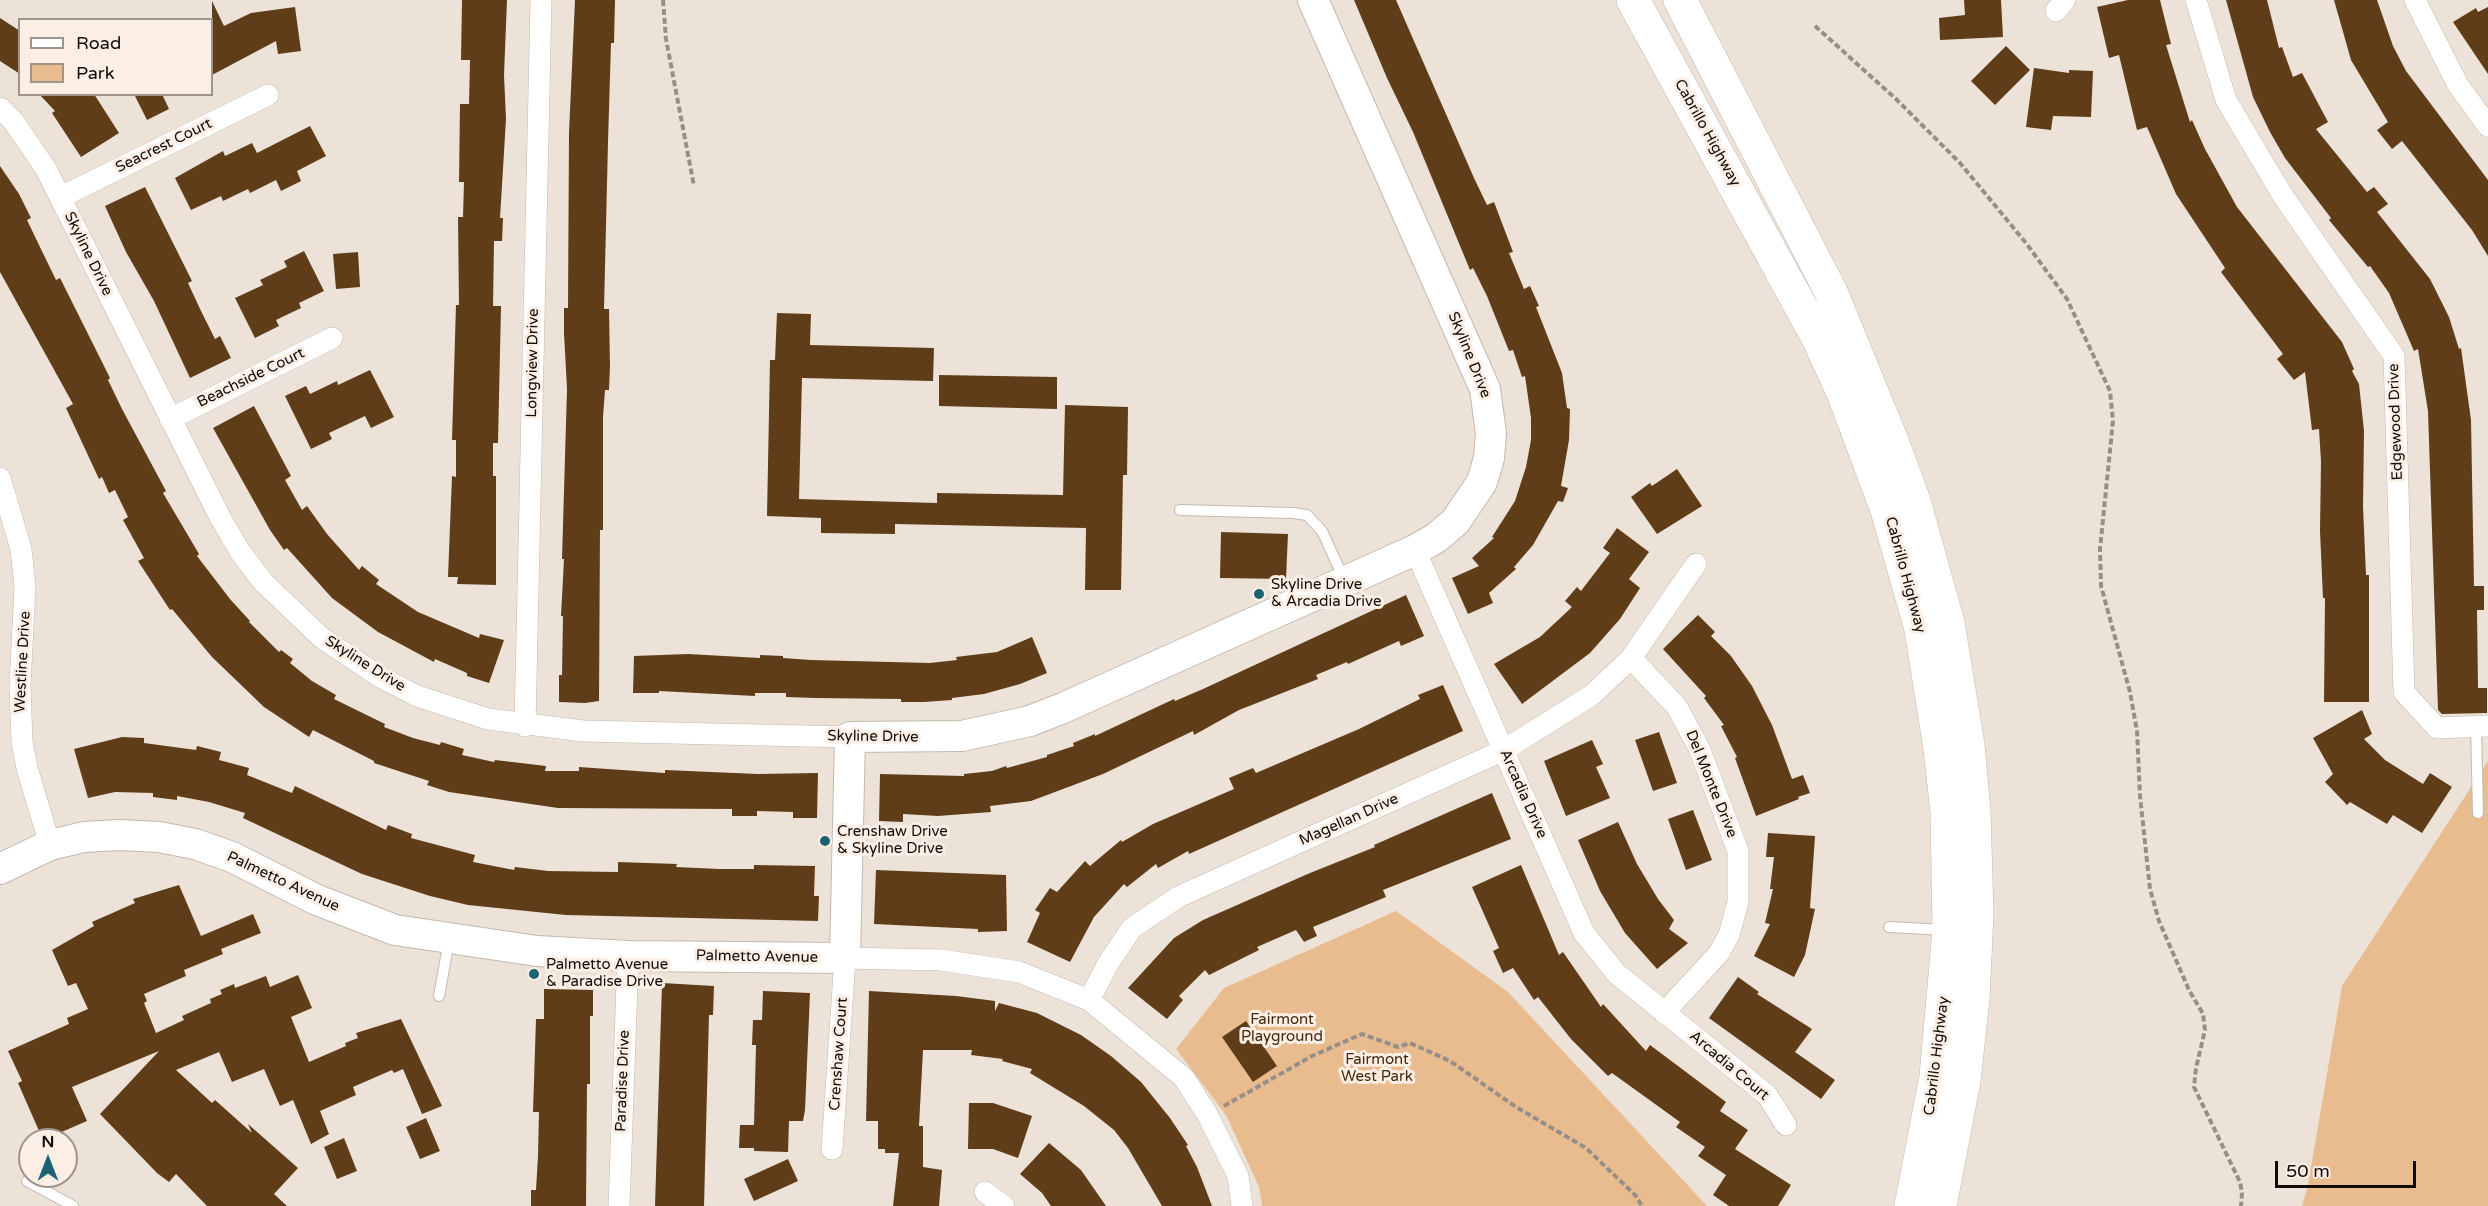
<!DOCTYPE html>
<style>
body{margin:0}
#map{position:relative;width:2488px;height:1206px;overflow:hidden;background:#ede2d8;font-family:"Varela Round",sans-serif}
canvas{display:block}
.legend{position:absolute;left:18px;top:18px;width:195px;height:78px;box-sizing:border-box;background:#fbefe5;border:2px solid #9d948d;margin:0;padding:8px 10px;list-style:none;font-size:18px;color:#0f0c08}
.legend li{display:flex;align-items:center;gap:12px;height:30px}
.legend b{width:30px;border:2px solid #9d948d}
.north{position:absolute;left:18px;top:1128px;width:60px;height:60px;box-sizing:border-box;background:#fbefe5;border:2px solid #9d948d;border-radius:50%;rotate:0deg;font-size:16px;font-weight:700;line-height:24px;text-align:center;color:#0f0c08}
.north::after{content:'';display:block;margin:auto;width:21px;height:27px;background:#1b6372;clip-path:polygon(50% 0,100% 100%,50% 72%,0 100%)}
.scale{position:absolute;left:2275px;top:1161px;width:141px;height:27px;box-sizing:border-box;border:3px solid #0f0c08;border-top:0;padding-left:8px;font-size:18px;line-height:21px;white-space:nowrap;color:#0f0c08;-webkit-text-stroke:4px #fbefe5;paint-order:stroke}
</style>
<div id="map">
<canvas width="2488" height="1206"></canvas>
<ul class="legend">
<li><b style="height:8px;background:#fff"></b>Road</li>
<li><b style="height:16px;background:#e9bc90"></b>Park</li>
</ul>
<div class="north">N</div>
<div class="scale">50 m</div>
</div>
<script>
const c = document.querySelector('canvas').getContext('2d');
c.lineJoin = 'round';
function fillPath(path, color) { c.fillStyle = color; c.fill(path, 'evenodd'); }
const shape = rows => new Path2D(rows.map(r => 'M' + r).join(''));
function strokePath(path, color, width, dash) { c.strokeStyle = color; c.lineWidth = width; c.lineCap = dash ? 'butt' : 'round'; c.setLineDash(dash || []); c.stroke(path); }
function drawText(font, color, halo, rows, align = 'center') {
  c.font = font + ' "Varela Round",sans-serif'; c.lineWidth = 6; c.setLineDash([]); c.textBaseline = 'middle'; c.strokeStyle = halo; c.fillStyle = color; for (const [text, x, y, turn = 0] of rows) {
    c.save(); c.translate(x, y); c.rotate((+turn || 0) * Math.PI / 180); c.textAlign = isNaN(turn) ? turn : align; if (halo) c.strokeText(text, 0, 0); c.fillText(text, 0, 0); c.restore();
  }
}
fillPath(shape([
 [2488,761,2488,1206,2302,1206,2308,1185,2342,986],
 [1396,911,1508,992,1707,1206,1262,1206,1259,1187,1226,1115,1176,1049,1224,988]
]), '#e9bc90');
fillPath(shape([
 [462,0,507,0,504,75,506,119,500,218,503,218,502,241,494,241,493,306,501,306,498,443,493,443,493,476,496,476,496,585,457,584,458,577,448,577,452,476,456,477,456,440,452,440,456,305,459,305,458,217,463,217,464,182,459,182,460,104,469,104,470,60,461,60],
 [575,0,615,0,614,43,611,43,608,142,604,309,609,309,610,366,609,390,605,390,603,417,603,530,600,530,599,701,585,703,559,702,559,675,562,675,563,616,561,616,564,559,562,559,567,389,564,333,564,308,568,308,569,133],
 [1354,0,1396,0,1474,178,1487,205,1494,202,1513,252,1509,253,1524,289,1530,286,1539,306,1536,307,1562,373,1567,408,1570,409,1569,440,1561,486,1568,488,1563,502,1558,501,1533,545,1514,567,1516,569,1489,593,1493,603,1468,614,1452,578,1479,566,1472,558,1494,538,1492,537,1515,501,1526,467,1531,440,1531,418,1525,376,1522,377,1513,350,1509,351,1487,296,1473,268,1470,270,1413,132,1387,78],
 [1964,0,2001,0,2003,37,1940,40,1939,18,1965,15],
 [2128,0,2160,0,2171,44,2166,45,2190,122,2192,120,2205,149,2237,207,2342,342,2354,369,2352,371,2359,384,2364,431,2363,507,2366,575,2369,575,2369,702,2324,702,2325,598,2323,598,2320,531,2321,461,2319,429,2312,430,2305,372,2294,380,2277,359,2283,354,2221,272,2225,268,2176,194,2147,127,2137,130,2119,55,2109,58,2097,7],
 [2226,0,2267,0,2279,48,2282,47,2293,77,2302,73,2328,122,2316,129,2367,192,2374,187,2388,204,2377,212,2430,279,2449,317,2459,349,2461,348,2471,420,2474,586,2484,586,2484,610,2477,610,2478,688,2487,688,2487,713,2442,714,2438,710,2428,411,2418,349,2414,351,2389,293,2370,266,2368,267,2329,220,2331,218,2285,158,2270,132,2253,97],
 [2334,0,2377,0,2393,46,2406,71,2488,180,2488,256,2472,230,2402,141,2392,149,2377,130,2388,122,2351,60],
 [212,1,224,26,251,13,295,7,301,51,278,54,276,41,212,75],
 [2488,7,2488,74,2453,22,2476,8,2478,12],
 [0,18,20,31,20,74,0,61],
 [2006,46,2030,70,1995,105,1971,81],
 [2034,68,2069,73,2069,70,2093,71,2091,117,2053,116,2051,130,2026,127],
 [39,94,94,94,119,133,81,157,52,113,55,111],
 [134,94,162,94,169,109,147,120],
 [310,126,326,156,297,171,301,181,281,191,276,180,250,193,248,189,223,201,221,196,191,210,175,178,223,151,225,156,252,143,257,153],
 [0,166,19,194,31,218,27,220,39,245,56,280,60,278,110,378,108,380,122,409,166,491,163,493,199,554,197,556,230,599,250,621,249,622,279,652,281,650,293,659,290,663,312,681,336,695,334,699,385,724,384,727,413,738,440,745,441,742,464,749,462,755,494,762,495,760,546,766,545,771,579,771,579,767,665,773,665,770,758,774,818,773,817,818,793,818,793,812,757,811,757,816,732,816,732,809,558,808,449,792,427,785,429,781,374,763,374,761,313,730,309,737,264,707,212,657,172,609,170,610,138,561,144,558,123,520,128,517,115,490,109,493,102,477,99,479,66,408,73,404,0,272],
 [145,187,192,281,188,283,201,311,215,339,220,336,231,358,190,378,154,301,126,252,105,206],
 [304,251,324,291,299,303,301,308,276,320,279,326,255,338,235,298,263,285,260,280,287,267,284,261],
 [358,252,360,287,336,289,333,254],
 [777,313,811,314,810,345,934,348,933,381,802,378,799,499,937,503,937,493,1063,495,1065,405,1128,407,1127,475,1123,475,1121,590,1085,590,1086,528,895,524,895,534,821,533,821,518,767,516,770,360,775,360],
 [370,370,394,417,371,428,365,416,329,433,332,439,311,449,285,396,306,386,310,394,337,381,338,385],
 [939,375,1057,377,1057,409,939,406],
 [254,406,291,476,285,480,302,510,307,506,327,534,359,570,362,566,379,580,376,584,418,612,479,638,480,634,504,640,489,683,467,676,467,673,435,659,434,662,378,632,332,598,287,548,284,550,270,530,213,428],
 [1677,469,1702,506,1657,534,1631,497,1650,483,1652,486],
 [1617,528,1649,552,1629,579,1640,588,1620,619,1590,653,1522,704,1494,664,1540,637,1572,607,1565,601,1577,587,1581,591,1610,553,1603,548],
 [1221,532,1288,534,1286,579,1220,578],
 [1406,595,1424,636,1401,646,1399,641,1348,664,1347,662,1316,675,1318,679,1239,710,1194,735,1193,731,1103,774,1031,801,990,806,991,812,938,816,903,814,903,822,879,821,880,774,964,776,964,774,992,771,1006,766,1007,768,1047,757,1047,755,1074,746,1073,743,1095,734,1095,736,1174,699,1175,701,1203,689],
 [1698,615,1715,632,1711,636,1731,656,1752,686,1772,725,1792,779,1803,775,1810,793,1798,797,1799,799,1756,816,1735,758,1737,757,1721,726,1724,725,1704,698,1706,696,1663,649],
 [1032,637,1047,673,1020,684,984,694,952,698,952,700,924,702,901,702,901,699,815,698,786,697,786,693,755,693,755,696,659,691,659,693,633,693,634,656,688,654,760,658,760,655,783,656,783,658,811,660,930,663,957,660,956,657,997,652],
 [1443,685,1463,731,1189,854,1188,851,1158,868,1156,864,1127,887,1124,884,1094,917,1070,962,1027,942,1040,913,1035,910,1050,888,1057,892,1085,861,1090,866,1121,840,1122,842,1153,824,1234,789,1229,778,1253,768,1256,773,1359,729,1420,699,1418,695],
 [2362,710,2372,734,2364,739,2385,760,2423,784,2430,773,2452,787,2422,833,2393,815,2387,824,2350,802,2347,805,2325,782,2333,774,2313,738],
 [1659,732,1677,783,1653,791,1635,740],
 [122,737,144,738,144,743,196,750,197,746,221,752,219,760,249,768,247,775,292,793,295,786,386,830,388,825,412,834,411,838,475,855,473,862,514,870,515,867,548,871,618,872,618,862,677,864,676,867,719,869,754,869,754,865,815,866,814,896,819,896,818,921,566,915,468,905,430,896,362,874,243,818,245,813,209,802,177,796,177,800,153,797,153,793,115,792,88,798,74,749],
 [1592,740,1603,764,1596,767,1610,798,1566,816,1544,761],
 [1492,793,1511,839,1383,890,1386,897,1313,927,1317,936,1304,942,1296,930,1257,947,1259,950,1209,975,1205,970,1179,996,1183,1000,1167,1019,1128,988,1174,938,1203,920,1310,873,1375,847,1374,845],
 [1693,810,1712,860,1686,870,1668,819],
 [1618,822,1637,864,1658,899,1674,920,1669,929,1688,943,1657,969,1625,933,1600,891,1578,840],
 [1768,833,1815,836,1810,908,1815,909,1805,955,1794,977,1754,956,1770,924,1765,923,1773,889,1770,889,1774,857,1766,857],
 [1521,865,1559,955,1563,952,1601,1007,1603,1004,1646,1051,1650,1045,1726,1102,1720,1111,1748,1130,1735,1149,1791,1185,1778,1206,1729,1206,1713,1195,1726,1175,1698,1156,1705,1147,1676,1127,1680,1122,1612,1073,1608,1076,1571,1039,1538,997,1534,1000,1513,968,1503,973,1493,951,1499,948,1472,887],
 [876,870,1006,875,1007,931,978,932,978,929,874,924],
 [179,885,201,936,253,914,261,933,221,949,223,954,184,970,186,976,144,994,147,1001,144,1003,156,1033,184,1020,182,1016,211,1003,210,999,222,994,220,990,234,984,235,988,266,976,270,987,298,975,312,1008,291,1017,309,1062,346,1046,345,1043,358,1038,356,1033,401,1019,442,1106,422,1114,403,1069,394,1073,392,1070,353,1087,356,1095,320,1111,329,1134,311,1144,293,1100,280,1106,264,1069,232,1082,219,1052,176,1070,212,1103,215,1100,252,1133,248,1124,298,1168,274,1194,287,1206,207,1206,176,1174,169,1182,157,1173,100,1114,159,1051,72,1087,87,1121,43,1140,18,1083,22,1081,8,1051,69,1024,67,1018,88,1009,76,983,68,986,52,950,94,926,92,922,135,903,133,899],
 [1738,977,1759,992,1757,994,1812,1029,1795,1052,1835,1080,1821,1099,1709,1018],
 [662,983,714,986,713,1015,709,1015,704,1206,655,1206],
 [544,989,593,990,593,1016,590,1016,590,1084,587,1084,586,1206,531,1206,531,1190,536,1190,538,1156,539,1112,533,1112,536,1019,544,1019],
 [763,991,810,993,805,1110,803,1121,789,1121,788,1152,754,1151,754,1148,739,1148,740,1125,754,1125,756,1045,752,1045,753,1020,762,1020],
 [869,991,956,996,995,1001,995,1011,999,1003,1037,1013,1081,1035,1111,1056,1141,1082,1170,1118,1188,1145,1186,1146,1197,1167,1212,1206,1162,1206,1128,1148,1114,1130,1084,1106,1030,1073,1032,1069,1002,1061,1003,1059,971,1055,972,1050,923,1050,919,1126,923,1126,923,1167,942,1170,939,1206,893,1206,899,1153,885,1153,885,1149,878,1149,878,1121,866,1121],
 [1246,1021,1277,1066,1253,1082,1222,1037],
 [969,1103,993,1103,1032,1116,1018,1158,993,1149,968,1149],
 [426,1118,440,1151,420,1159,406,1127],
 [344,1138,357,1171,337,1179,324,1147],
 [1049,1143,1081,1170,1106,1206,1051,1206,1042,1193,1020,1174],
 [788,1159,798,1181,754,1201,744,1179]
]), '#5f3d19');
const lane = shape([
 [1180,510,1293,513,1307,515,1322,531,1344,579],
 [2476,726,2478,813],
 [1889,927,1945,930],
 [439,996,449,941],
 [27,1181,73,1206]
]);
const street = shape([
 [2196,0,2226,100,2283,196,2394,356,2404,692,2437,728,2488,726],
 [2415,0,2458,85,2488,126],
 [2056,11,2065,0],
 [0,108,14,122,46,169,221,519,241,553,264,583,322,638,380,677,417,696,488,719,583,731,850,737],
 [61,197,268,95],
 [170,419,332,338],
 [0,478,21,549,25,586,20,686,22,742,27,768,50,845],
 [1415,550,1584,933,1616,973,1767,1095,1786,1125],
 [1631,658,1677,707,1700,750,1738,851,1738,902,1729,935,1719,953,1664,1013],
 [525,726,541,0],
 [1089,1000,1109,962,1132,928,1178,897,1504,750,1592,695,1631,658,1696,564],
 [832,1149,845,958,941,960,1019,972,1089,1000,1184,1078,1207,1114,1238,1176,1242,1206],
 [985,1192,1004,1206],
 [619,1206,628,956]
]);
const secondary = shape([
 [0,869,50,845,84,837,119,835,159,837,195,844,232,857,317,900,395,930,537,951,628,956,845,958,850,737,962,736,1030,721,1063,708,1415,550,1436,538,1455,522,1482,482,1489,458,1491,433,1485,389,1313,0]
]);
const highway = shape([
 [1633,0,1818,338,1844,395,1887,510,1921,629,1940,749,1947,812,1949,930,1936,1077,1911,1206],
 [1680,0,1831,292,1892,441,1914,501,1948,623,1968,745,1974,810,1977,914,1973,999,1964,1081,1940,1206]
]);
strokePath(lane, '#c3b8ae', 12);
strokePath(street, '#c3b8ae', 22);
strokePath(secondary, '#c3b8ae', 32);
strokePath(highway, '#c3b8ae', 34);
strokePath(shape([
 [663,0,666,39,694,186],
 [1815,26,1896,99,1960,163,2026,243,2067,299,2110,391,2113,421,2100,549,2101,586,2130,692,2137,731,2140,796,2150,889,2159,921,2189,990,2203,1014,2205,1030,2196,1068,2194,1087,2240,1182,2242,1193,2241,1206],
 [1224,1106,1312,1056,1362,1034,1398,1047,1410,1043,1450,1061,1516,1107,1586,1148,1636,1196,1642,1206]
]), '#978f87', 4, [6, 3]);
strokePath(lane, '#fff', 10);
strokePath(street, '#fff', 21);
strokePath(secondary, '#fff', 30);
strokePath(highway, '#fff', 33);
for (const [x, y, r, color] of [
 [1259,594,6,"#1b6372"],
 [825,841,6,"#1b6372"],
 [534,974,6,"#1b6372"]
]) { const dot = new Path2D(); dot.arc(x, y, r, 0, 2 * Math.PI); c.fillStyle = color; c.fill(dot); strokePath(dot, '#fbefe5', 2); }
drawText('15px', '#0f0c08', '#fbefe5', [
 ["Cabrillo Highway",1707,133,61],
 ["Seacrest Court",164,146,-26],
 ["Skyline Drive",88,254,64],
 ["Skyline Drive",1469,355,68],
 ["Longview Drive",533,363,-89],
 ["Beachside Court",251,378,-26],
 ["Edgewood Drive",2396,422,-92],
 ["Cabrillo Highway",1905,575,75],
 ["Westline Drive",23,662,-87],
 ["Skyline Drive",365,664,32],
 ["Skyline Drive",873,737,1],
 ["Del Monte Drive",1711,784,68],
 ["Arcadia Drive",1523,794,66],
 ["Magellan Drive",1349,820,-24],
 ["Palmetto Avenue",283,882,25],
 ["Palmetto Avenue",757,957,1],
 ["Crenshaw Court",839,1054,-86],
 ["Cabrillo Highway",1937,1056,-83],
 ["Arcadia Court",1729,1066,40],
 ["Paradise Drive",623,1081,-88]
]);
drawText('15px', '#0f0c08', '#fbefe5', [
 ["Skyline Drive",1271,585],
 ["& Arcadia Drive",1271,602],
 ["Crenshaw Drive",837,832],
 ["& Skyline Drive",837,849],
 ["Palmetto Avenue",546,965],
 ["& Paradise Drive",546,982]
], 'left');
drawText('15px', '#422709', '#fbefe5', [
 ["Fairmont",1282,1020],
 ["Playground",1282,1037],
 ["Fairmont",1377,1060],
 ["West Park",1377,1077]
]);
</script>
